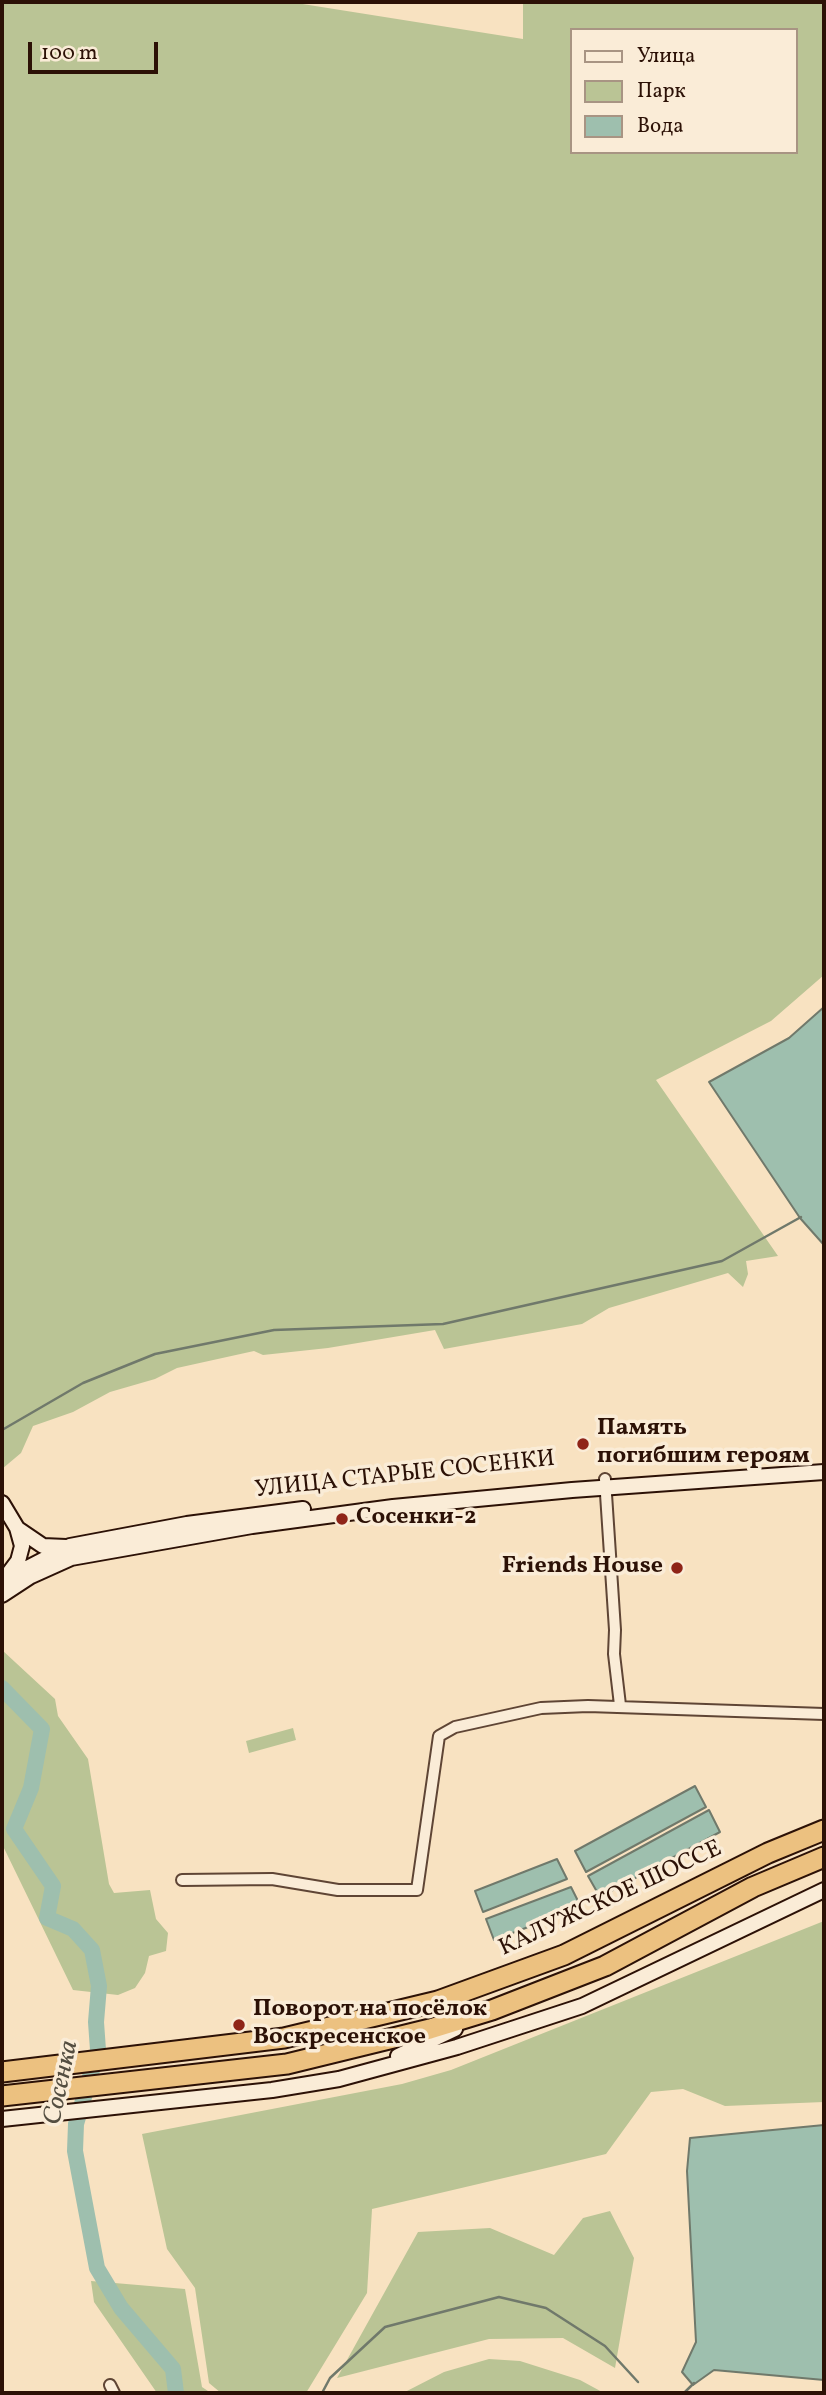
<!DOCTYPE html>
<meta charset="utf-8">
<style>
body{margin:0}
#map{position:relative;width:826px;height:2395px;overflow:hidden;background:#f8e2c1;font-family:Vollkorn,serif}
canvas{display:block}
.frame{position:absolute;inset:0;border:4px solid #2c1106;pointer-events:none}
.legend{position:absolute;left:570px;top:28px;width:228px;height:126px;box-sizing:border-box;background:#faecd7;border:2px solid #a89483;margin:0;padding:9px 12px;list-style:none;font-size:21px;color:#2c1106}
.legend li{display:flex;align-items:center;gap:14px;height:35px}
.legend b{width:35px;border:2px solid #a89483}
.scale{position:absolute;left:28px;top:42px;width:130px;height:32px;box-sizing:border-box;border:4px solid #2c1106;border-top:0;padding-left:9px;font-size:21px;line-height:24px;white-space:nowrap;color:#2c1106;-webkit-text-stroke:5px #faecd7;paint-order:stroke}
</style>
<div id="map">
<canvas width="826" height="2395"></canvas>
<div class="frame"></div>
<ul class="legend">
<li><b style="height:9px;background:#faecd7"></b>Улица</li>
<li><b style="height:19px;background:#bac495"></b>Парк</li>
<li><b style="height:19px;background:#9ebfae"></b>Вода</li>
</ul>
<div class="scale">100 m</div>
</div>
<script>
const c = document.querySelector('canvas').getContext('2d');
c.lineJoin = 'round';
function fillPath(path, color) { c.fillStyle = color; c.fill(path, 'evenodd'); }
const shape = rows => new Path2D(rows.map(r => 'M' + r).join(''));
function strokePath(path, color, width, dash) { c.strokeStyle = color; c.lineWidth = width; c.lineCap = dash ? 'butt' : 'round'; c.setLineDash(dash || []); c.stroke(path); }
function drawText(font, color, halo, rows, align = 'center') {
  c.font = font + ' Vollkorn,serif'; c.lineWidth = 7; c.setLineDash([]); c.textBaseline = 'middle'; c.strokeStyle = halo; c.fillStyle = color; for (const [text, x, y, turn = 0] of rows) {
    c.save(); c.translate(x, y); c.rotate((+turn || 0) * Math.PI / 180); c.textAlign = isNaN(turn) ? turn : align; if (halo) c.strokeText(text, 0, 0); c.fillText(text, 0, 0); c.restore();
  }
}
fillPath(shape([
 [2,2,290,2,523,39,523,2,824,2,824,975,771,1021,656,1080,778,1256,746,1261,748,1274,743,1287,728,1273,609,1308,582,1324,444,1349,435,1330,328,1348,263,1355,254,1351,177,1368,155,1379,110,1392,73,1412,33,1426,21,1453,2,1469],
 [572,30,796,30,796,152,572,152],
 [2,1650,55,1699,58,1716,88,1759,109,1884,114,1893,150,1890,156,1919,168,1933,166,1951,149,1956,145,1973,135,1988,118,1995,73,1990,2,1844],
 [293,1728,296,1740,249,1753,246,1741],
 [824,1921,824,2102,725,2106,683,2089,651,2092,606,2154,372,2209,367,2293,306,2393,221,2393,209,2383,195,2288,167,2249,142,2134,402,2084,451,2070],
 [610,2211,634,2258,615,2368,563,2338,489,2339,337,2378,418,2232,490,2228,554,2255,583,2218],
 [91,2281,185,2289,202,2387,211,2393,157,2393,94,2302],
 [489,2359,520,2361,580,2380,604,2393,403,2393,444,2372]
]), '#bac495');
const water = shape([
 [824,1007,824,1245,800,1218,709,1082,789,1038,824,1007],
 [695,1786,706,1807,586,1872,575,1851,695,1786],
 [709,1810,720,1832,600,1897,588,1876,709,1810],
 [557,1859,567,1879,483,1912,475,1891,557,1859],
 [571,1887,581,1907,494,1940,486,1919,571,1887],
 [824,2125,824,2380,714,2370,693,2385,682,2372,696,2342,687,2171,690,2138,824,2125]
]);
fillPath(water, '#9ebfae');
strokePath(water, '#70796b', 2);
strokePath(shape([
 [2,1430,83,1383,155,1354,274,1330,443,1324,722,1261,801,1217],
 [322,2393,330,2378,385,2327,499,2297,546,2308,605,2346,638,2382],
 [684,2393,694,2383]
]), '#70796b', 2.5);
strokePath(shape([
 [2,1688,42,1729,31,1788,14,1829,53,1886,47,1918,73,1929,92,1950,99,1986,96,2022,98,2050,76,2124,75,2151,97,2268,121,2308,173,2369,176,2393]
]), '#9ebfae', 16);
const street = shape([
 [605,1479,615,1630,614,1654,620,1705],
 [182,1880,272,1879,338,1890,417,1890,439,1736,455,1727,541,1708,588,1706,824,1714],
 [110,2385,114,2393]
]);
const secondary = shape([
 [2,1503,17,1528,22,1546,18,1561,9,1573],
 [18,1529,43,1546,66,1547],
 [2,1581,70,1546,187,1524,303,1509],
 [2,1595,31,1576,71,1558,252,1526,393,1507,572,1490,824,1472],
 [398,2056,455,2029],
 [2,2119,272,2090,339,2079,457,2047,582,2006,824,1890]
]);
const highway = shape([
 [2,2072,284,2038,438,2001,564,1955,768,1853,824,1830],
 [2,2096,287,2064,430,2029,492,2010,605,1966,753,1887,824,1857]
]);
strokePath(street, '#5f4535', 14);
strokePath(secondary, '#2c1106', 18);
strokePath(highway, '#2c1106', 23);
strokePath(street, '#faecd7', 10);
strokePath(secondary, '#faecd7', 14);
strokePath(highway, '#ecc180', 19);
for (const [x, y, r, color] of [
 [583,1444,7,"#8f2418"],
 [342,1519,7,"#8f2418"],
 [677,1568,7,"#8f2418"],
 [239,2025,7,"#8f2418"]
]) { const dot = new Path2D(); dot.arc(x, y, r, 0, 2 * Math.PI); c.fillStyle = color; c.fill(dot); strokePath(dot, '#faecd7', 2.5); }
drawText('bold 24px', '#2c1106', '#faecd7', [
 ["Память",597,1430],
 ["погибшим героям",597,1458],
 ["Сосенки-2",356,1519],
 ["Friends House",663,1568,"right"],
 ["Поворот на посёлок",253,2011],
 ["Воскресенское",253,2039]
], 'left');
drawText('24px', '#2c1106', '#faecd7', [
 ["УЛИЦА СТАРЫЕ СОСЕНКИ",405,1476,-6],
 ["КАЛУЖСКОЕ ШОССЕ",611,1900,-25]
]);
drawText('italic 26px', '#544e41', '#faecd7', [
 ["Сосенка",63,2083,-78]
]);
</script>
